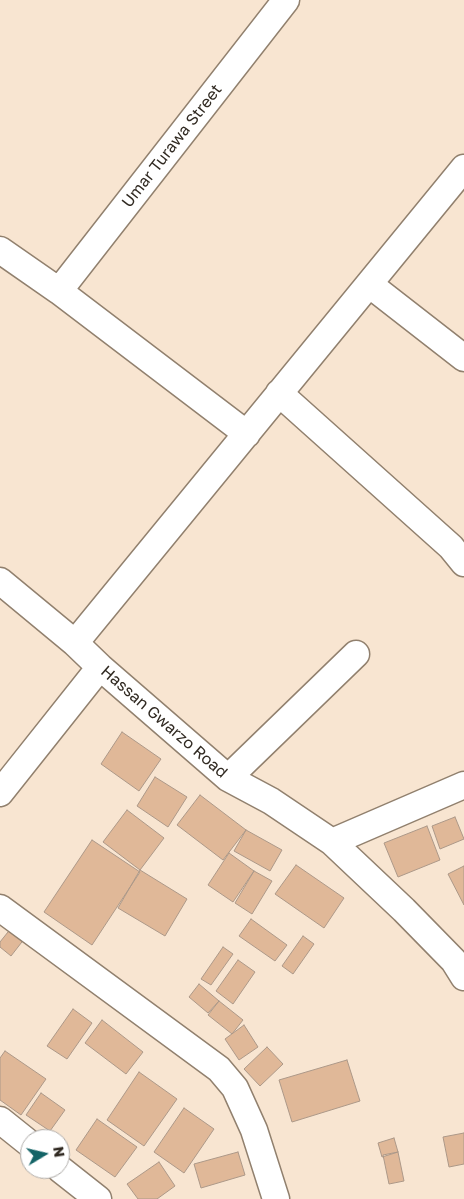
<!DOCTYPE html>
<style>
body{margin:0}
#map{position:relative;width:464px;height:1199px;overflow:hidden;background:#f8e5d1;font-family:"Golos Text",sans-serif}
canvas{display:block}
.north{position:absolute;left:20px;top:1129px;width:50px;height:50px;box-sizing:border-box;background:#fff;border:1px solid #adaaa7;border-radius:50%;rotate:81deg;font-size:14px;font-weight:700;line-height:20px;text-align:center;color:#312a22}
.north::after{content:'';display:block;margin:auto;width:18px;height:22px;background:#146467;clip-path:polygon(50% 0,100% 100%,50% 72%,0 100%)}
</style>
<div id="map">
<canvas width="464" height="1199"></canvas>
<div class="north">N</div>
</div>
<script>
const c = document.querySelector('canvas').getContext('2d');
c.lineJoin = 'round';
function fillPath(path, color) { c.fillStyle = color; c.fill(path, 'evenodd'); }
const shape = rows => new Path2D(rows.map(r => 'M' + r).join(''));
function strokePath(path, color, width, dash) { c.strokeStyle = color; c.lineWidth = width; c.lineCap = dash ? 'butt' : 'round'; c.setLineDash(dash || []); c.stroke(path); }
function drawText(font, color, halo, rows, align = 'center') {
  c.font = font + ' "Golos Text",sans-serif'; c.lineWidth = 4; c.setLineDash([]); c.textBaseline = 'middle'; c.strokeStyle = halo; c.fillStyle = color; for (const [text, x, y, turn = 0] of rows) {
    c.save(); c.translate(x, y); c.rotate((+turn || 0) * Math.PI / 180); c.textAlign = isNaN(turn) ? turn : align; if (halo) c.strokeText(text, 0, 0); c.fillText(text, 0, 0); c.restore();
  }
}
const building = shape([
 [122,732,161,759,139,791,101,764,122,732],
 [155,777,187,797,168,827,137,806,155,777],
 [200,795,246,830,223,860,177,825,200,795],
 [127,810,164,838,140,870,103,842,127,810],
 [455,817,464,839,440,849,432,826,455,817],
 [427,826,440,860,398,877,384,843,427,826],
 [246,830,282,850,270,871,234,851,246,830],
 [92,840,140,872,92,945,44,912,92,840],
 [229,853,254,871,233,902,208,885,229,853],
 [296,865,344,898,324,928,275,894,296,865],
 [464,866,464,905,448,874,464,866],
 [140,870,187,899,165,936,118,908,140,870],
 [254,871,272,881,252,914,235,903,254,871],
 [251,919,287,945,275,961,239,936,251,919],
 [12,927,25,938,11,956,0,947,0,942,12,927],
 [303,936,314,944,293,974,282,966,303,936],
 [223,947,233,954,211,985,201,979,223,947],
 [238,960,255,972,233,1004,216,991,238,960],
 [199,984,219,1001,208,1013,189,997,199,984],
 [219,1001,243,1020,232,1034,208,1015,219,1001],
 [73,1009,92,1023,67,1059,47,1046,73,1009],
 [102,1020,143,1052,126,1074,85,1043,102,1020],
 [244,1025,258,1047,239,1060,225,1039,244,1025],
 [267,1047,283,1064,260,1086,244,1069,267,1047],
 [5,1051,46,1079,21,1115,0,1100,0,1058,5,1051],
 [347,1060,360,1101,292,1122,279,1080,347,1060],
 [139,1072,177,1099,144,1146,107,1120,139,1072],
 [41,1093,65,1110,50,1131,26,1115,41,1093],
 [184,1108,214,1129,184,1173,154,1152,184,1108],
 [97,1119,137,1147,115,1177,76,1150,97,1119],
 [464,1133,464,1164,449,1167,443,1137,464,1133],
 [394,1138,398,1152,382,1157,378,1143,394,1138],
 [238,1152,245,1175,201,1188,194,1164,238,1152],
 [398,1152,404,1181,389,1184,383,1155,398,1152],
 [159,1162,175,1186,157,1199,138,1199,127,1184,159,1162]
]);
fillPath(building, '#e0b898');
strokePath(building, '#ac9888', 1);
const minor = shape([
 [0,250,59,291,247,434],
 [369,284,464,358],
 [59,291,286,0],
 [279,393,451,547,464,563],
 [0,581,75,643,100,667,228,778,271,801,332,842,404,910,454,961,464,977],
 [75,643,464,168],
 [228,778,356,654],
 [0,793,100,667],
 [332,842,464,785],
 [0,908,219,1069,235,1088,254,1130,276,1199],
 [0,1120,30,1144],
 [60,1169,98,1199]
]);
strokePath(minor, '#91806e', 29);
strokePath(minor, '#fff', 26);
drawText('16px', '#312a22', '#fff', [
 ["Umar Turawa Street",172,146,-52],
 ["Hassan Gwarzo Road",164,722,41]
]);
</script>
